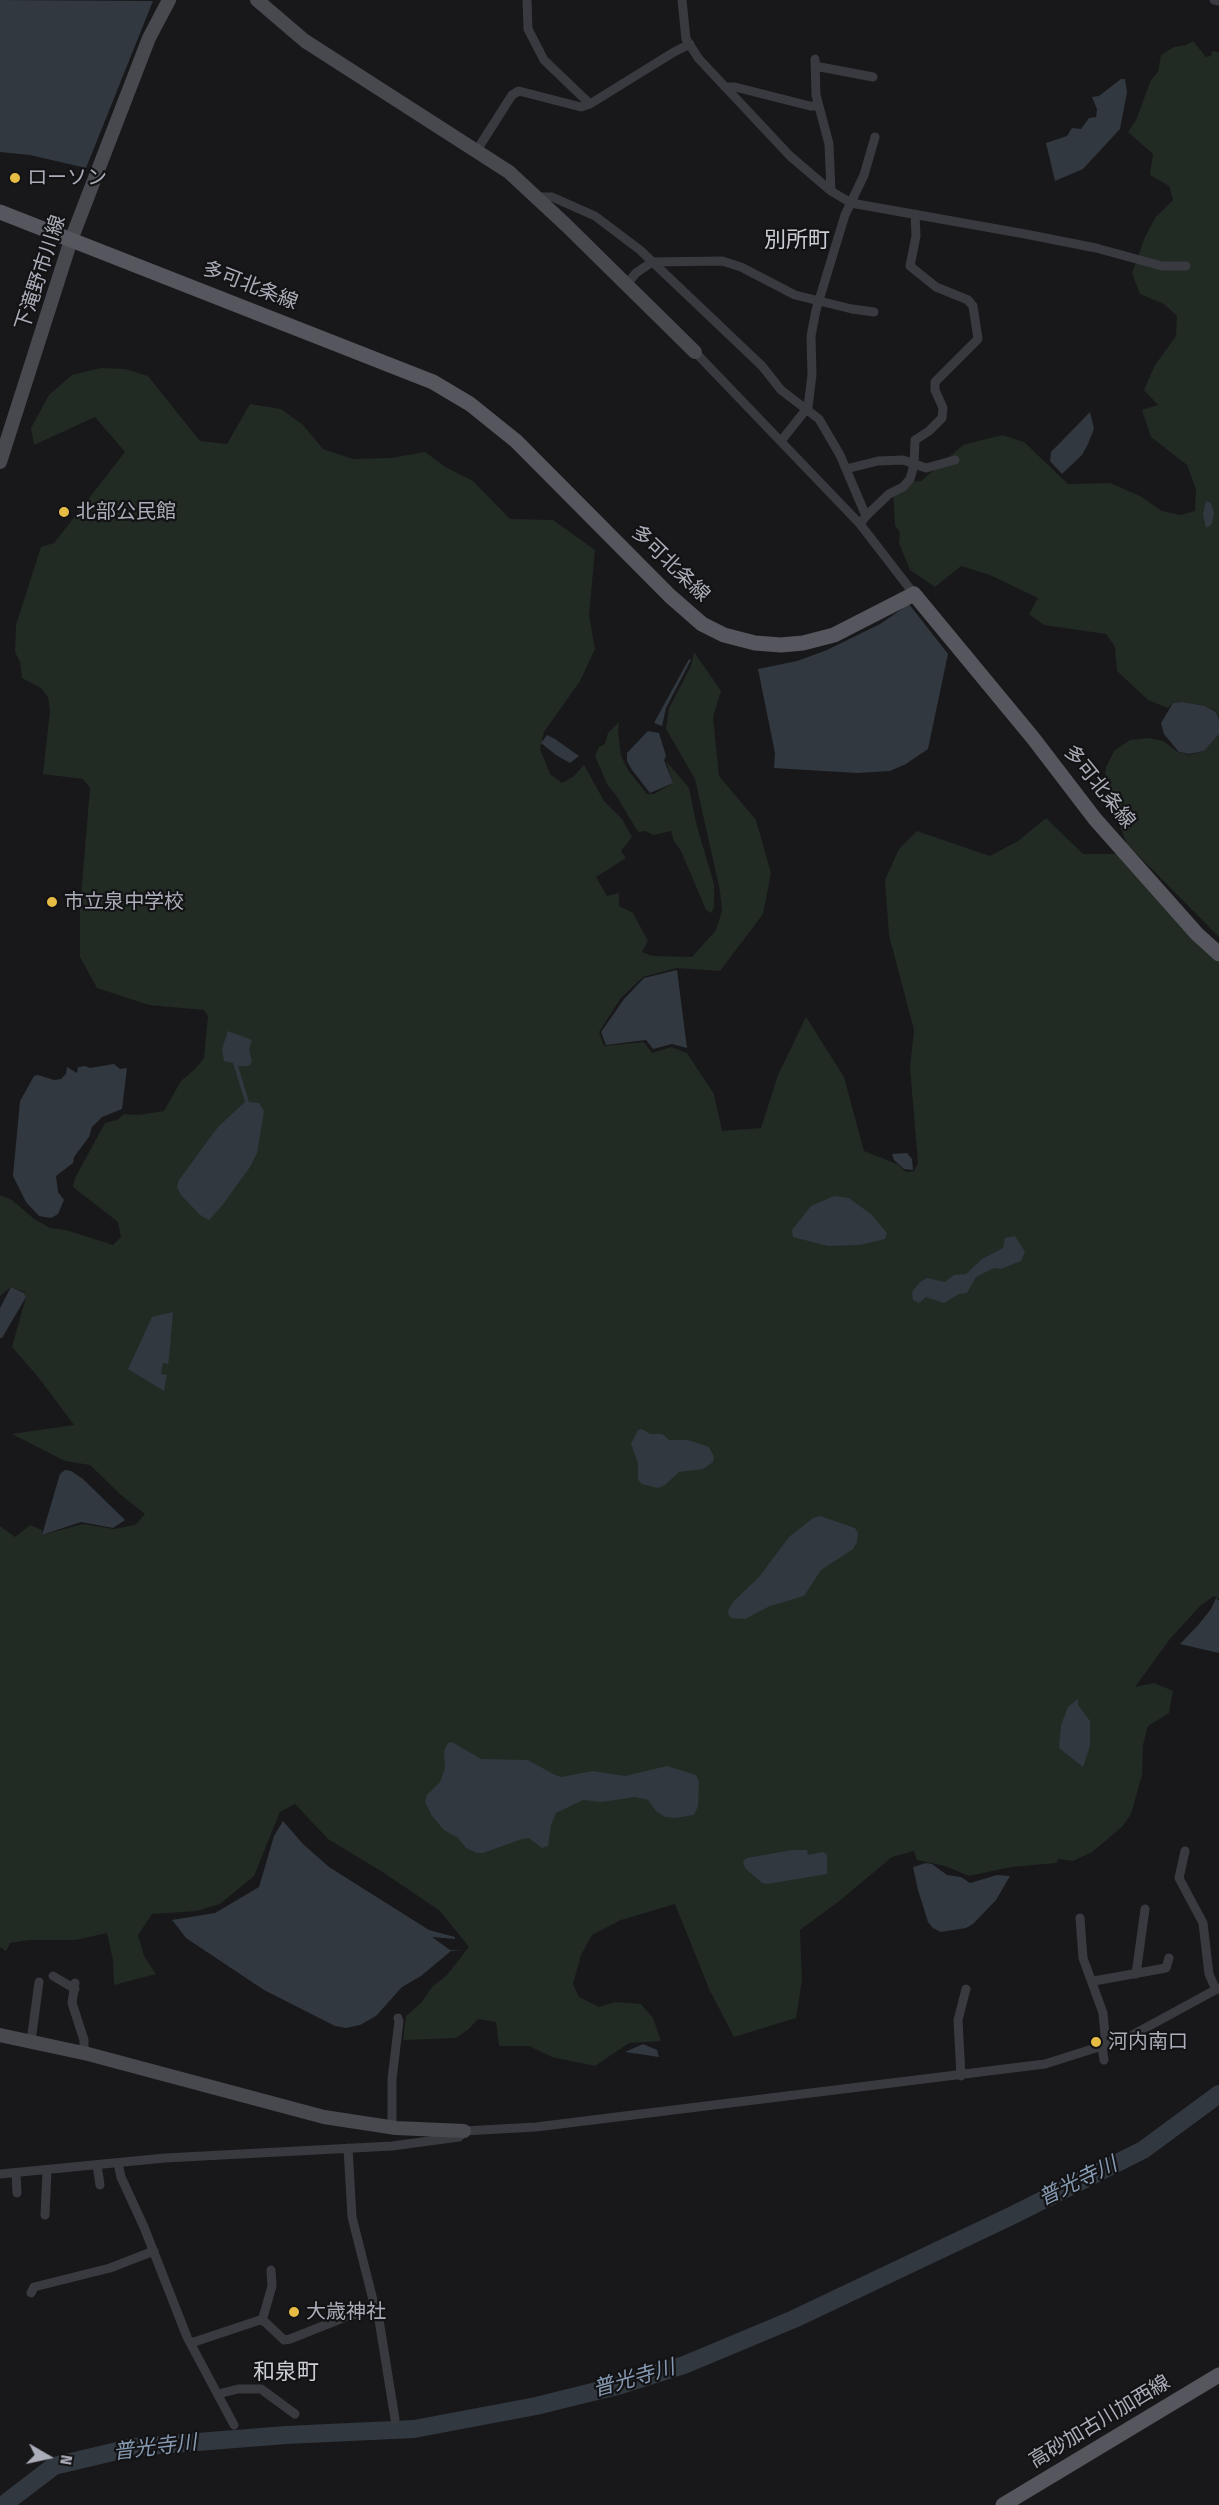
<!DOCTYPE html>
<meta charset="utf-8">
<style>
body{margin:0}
#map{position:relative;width:1219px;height:2505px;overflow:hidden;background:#18181a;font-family:"Fira Sans Condensed",sans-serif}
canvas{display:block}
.north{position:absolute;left:18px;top:2427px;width:60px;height:60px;-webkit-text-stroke:4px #131315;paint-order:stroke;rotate:99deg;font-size:16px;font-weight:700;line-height:24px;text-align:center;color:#abaeb9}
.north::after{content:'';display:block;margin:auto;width:21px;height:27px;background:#abaeb9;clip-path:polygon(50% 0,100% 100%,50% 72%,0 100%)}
</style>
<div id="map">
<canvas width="1219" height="2505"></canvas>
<div class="north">N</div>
</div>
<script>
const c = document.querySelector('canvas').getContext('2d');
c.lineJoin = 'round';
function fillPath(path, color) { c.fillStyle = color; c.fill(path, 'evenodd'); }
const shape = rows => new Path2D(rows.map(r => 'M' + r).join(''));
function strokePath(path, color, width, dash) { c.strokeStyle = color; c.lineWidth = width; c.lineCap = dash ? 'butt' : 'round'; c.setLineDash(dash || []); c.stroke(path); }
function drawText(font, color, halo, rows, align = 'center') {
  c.font = font + ' "Fira Sans Condensed","Noto Sans JP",sans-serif'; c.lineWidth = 4.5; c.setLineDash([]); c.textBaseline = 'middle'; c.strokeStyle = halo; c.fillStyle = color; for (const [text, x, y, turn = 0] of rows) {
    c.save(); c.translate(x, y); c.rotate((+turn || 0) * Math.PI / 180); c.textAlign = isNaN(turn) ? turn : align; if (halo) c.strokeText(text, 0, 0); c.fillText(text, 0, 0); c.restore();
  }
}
fillPath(shape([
 [1193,41,1206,57,1211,56,1212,51,1219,52,1219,719,1216,711,1205,706,1182,702,1173,703,1168,708,1148,700,1117,671,1115,647,1106,634,1044,625,1029,614,1038,598,990,575,961,566,935,587,910,570,899,543,900,533,895,525,893,493,905,482,921,481,963,445,1002,435,1024,442,1068,484,1110,483,1140,496,1162,511,1181,515,1195,511,1196,489,1187,465,1151,437,1142,410,1158,405,1144,390,1155,365,1176,336,1177,316,1164,304,1140,294,1132,273,1145,237,1155,218,1173,200,1169,186,1150,175,1153,154,1128,132,1136,120,1151,80,1158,72,1161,55,1174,47,1186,45],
 [101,368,125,369,148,376,200,441,227,444,250,404,281,409,303,425,323,449,353,459,391,458,425,452,447,468,473,481,510,519,553,520,595,550,589,615,595,649,580,681,544,732,540,749,550,774,562,783,574,776,584,765,604,801,622,819,632,837,621,851,626,858,596,877,607,896,619,893,619,906,633,913,648,941,642,952,653,956,692,957,716,930,722,911,720,891,695,779,666,729,669,708,691,666,694,652,721,691,713,717,719,776,756,820,771,873,763,914,720,971,677,968,643,977,621,998,599,1032,604,1046,644,1042,652,1053,671,1047,687,1053,714,1094,722,1131,761,1128,778,1075,806,1017,844,1077,864,1151,897,1164,906,1172,914,1171,918,1163,910,1068,914,1030,889,935,885,880,899,849,917,831,990,856,1018,841,1046,818,1083,854,1118,854,1194,938,1219,962,1219,1599,1214,1596,1200,1606,1170,1639,1135,1687,1154,1683,1173,1691,1169,1713,1148,1726,1143,1745,1142,1775,1131,1814,1122,1827,1092,1852,1073,1861,1059,1859,1056,1863,1011,1867,969,1876,945,1866,917,1860,914,1851,892,1857,838,1902,800,1930,802,1980,796,2018,734,2037,710,1991,675,1904,621,1920,592,1935,581,1955,573,1984,579,1997,599,2007,615,2002,641,2004,653,2018,661,2041,629,2043,595,2066,552,2057,529,2046,499,2046,496,2022,478,2019,469,2029,456,2038,403,2040,406,2016,421,2003,432,1987,447,1975,469,1947,440,1911,384,1873,328,1839,295,1804,280,1812,254,1876,220,1904,196,1911,152,1914,138,1935,144,1956,156,1974,114,1985,113,1960,107,1933,75,1940,29,1940,10,1943,6,1951,0,1947,0,1526,15,1537,30,1525,42,1530,42,1535,83,1524,114,1529,135,1525,145,1514,121,1495,90,1465,65,1461,12,1434,74,1425,39,1378,12,1347,26,1297,24,1292,11,1287,0,1296,0,1195,12,1200,34,1219,50,1228,66,1230,113,1245,121,1237,118,1222,73,1187,75,1178,105,1123,117,1120,124,1114,139,1115,164,1111,181,1081,195,1069,204,1058,208,1016,204,1010,149,1005,97,988,80,957,80,908,90,788,83,779,43,774,50,710,48,697,41,688,22,678,20,662,15,652,16,625,41,547,54,543,125,452,95,417,34,445,31,428,49,395,72,375],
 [619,722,618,732,621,756,628,770,647,794,654,794,673,783,666,761,689,788,696,823,714,884,714,907,711,913,706,910,681,851,674,841,671,831,654,835,645,831,638,832,616,795,608,786,595,756,599,747,605,744,608,733],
 [1219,734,1219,937,1127,844,1104,786,1106,767,1114,751,1130,740,1149,738,1163,741,1178,752,1189,755,1204,751]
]), '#222a24');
fillPath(shape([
 [0,0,153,1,86,168,30,155,0,152],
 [1121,79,1125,79,1127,92,1120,129,1083,169,1055,181,1046,143,1067,136,1072,128,1081,129,1089,118,1096,117,1097,109,1092,97,1099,96],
 [1090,412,1094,429,1088,444,1082,455,1062,474,1050,461,1051,452],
 [1206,501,1211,503,1214,513,1212,524,1206,528,1203,514],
 [909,604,948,654,928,749,906,764,890,771,857,773,774,768,775,753,758,669,797,661,827,650,880,624],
 [689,659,691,660,666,708,662,726,654,723],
 [1182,702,1205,706,1216,712,1219,720,1219,734,1204,751,1189,754,1179,752,1164,734,1161,723,1173,703],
 [648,731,659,733,666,756,664,760,673,783,650,793,632,770,627,761,627,753],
 [547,735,555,739,579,756,570,763,556,755,541,743],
 [677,970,687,1048,672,1044,653,1049,646,1040,606,1045,601,1032,624,999,644,978],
 [228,1031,252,1040,249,1049,252,1062,249,1066,238,1066,249,1102,259,1103,264,1111,257,1153,250,1167,221,1207,209,1220,200,1215,181,1195,177,1187,179,1180,218,1127,245,1102,233,1063,224,1061,222,1049],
 [114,1064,120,1069,127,1068,122,1109,102,1117,92,1127,89,1137,74,1157,73,1163,56,1176,58,1192,64,1200,58,1214,51,1218,39,1216,26,1202,13,1176,20,1101,34,1076,38,1075,54,1080,61,1079,66,1074,67,1067,77,1073,78,1067,85,1066,90,1068],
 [907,1153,912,1159,913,1170,904,1169,894,1160,892,1154],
 [834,1196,849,1198,872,1215,887,1233,885,1239,860,1245,828,1246,793,1237,792,1230,811,1206],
 [1015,1236,1025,1252,1021,1261,1001,1269,994,1268,976,1277,967,1293,959,1294,944,1303,926,1297,919,1303,913,1300,912,1292,920,1282,927,1278,945,1282,954,1275,966,1274,982,1259,1003,1248,1005,1238],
 [11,1287,24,1293,26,1297,2,1338,0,1338,0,1308],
 [173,1312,169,1359,168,1364,163,1363,161,1374,167,1375,164,1391,128,1369,152,1317],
 [642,1429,650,1434,662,1434,669,1440,688,1440,709,1447,714,1457,713,1462,703,1469,679,1472,665,1485,658,1488,642,1484,638,1480,638,1463,631,1444,638,1430],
 [65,1470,71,1471,83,1479,125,1520,113,1528,81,1522,42,1535,60,1474],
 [820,1516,855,1528,858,1533,857,1542,853,1549,821,1570,804,1596,770,1606,745,1619,731,1618,728,1614,729,1608,734,1601,759,1577,789,1537,813,1518],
 [1216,1598,1219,1601,1219,1653,1180,1644,1199,1624,1211,1609],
 [1078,1699,1078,1705,1090,1721,1090,1746,1083,1767,1059,1748,1061,1725,1068,1707],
 [452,1742,481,1759,528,1760,555,1775,562,1777,592,1771,625,1776,667,1766,696,1775,699,1782,698,1806,694,1815,675,1818,665,1817,656,1811,648,1800,635,1797,602,1802,583,1800,556,1813,551,1825,548,1846,542,1848,529,1838,522,1839,483,1853,477,1853,466,1848,458,1838,444,1830,432,1816,425,1802,427,1795,440,1782,445,1768,444,1751,448,1743],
 [283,1821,303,1844,329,1867,429,1930,455,1937,455,1939,432,1937,450,1950,462,1950,451,1951,421,1976,402,1987,376,2016,360,2025,346,2028,335,2026,264,1990,186,1938,172,1920,215,1913,259,1887,274,1836],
 [792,1850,807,1850,808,1855,823,1852,827,1855,827,1874,767,1884,762,1883,745,1868,743,1861,747,1858],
 [926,1863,932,1864,947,1875,961,1877,970,1883,997,1875,1010,1876,996,1900,973,1924,966,1928,941,1932,933,1928,928,1922,918,1890,913,1867],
 [643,2044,657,2050,659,2057,625,2052]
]), '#31383f');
strokePath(shape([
 [3,2505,54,2466,134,2447,286,2435,414,2429,536,2406,621,2385,684,2365,794,2319,1011,2216,1143,2150,1219,2094]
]), '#31383f', 18);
strokePath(shape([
 [527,0,528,29,544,60,590,104],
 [682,0,686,39,699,59,790,156,831,191,851,203,1025,234,1096,248,1162,266,1186,266],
 [1214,0,1219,1],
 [815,59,816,95,829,144,831,191],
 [815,66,873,77],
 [725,87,735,87,810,106,819,106],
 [477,150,512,95,519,91,581,107,590,104,674,52,690,44],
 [536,197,552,197,595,216,640,250,762,366,781,390,819,419,840,455,866,516,860,524],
 [626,285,636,273,652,262,722,261,741,267,795,295,852,309,874,312],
 [695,352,860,524,914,594],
 [781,441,808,407,812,375,811,336,816,310,845,215,864,175,875,137],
 [846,469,878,461,903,460,926,468,955,460],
 [866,516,889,494,903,487,910,479,914,465,915,440,929,431,942,418,943,408,935,390,935,382,978,339,973,306,968,300,936,287,910,266,916,236,915,214],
 [1185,1851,1179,1878,1203,1923,1209,1974,1216,1990],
 [1080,1918,1083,1958,1103,2013,1106,2046],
 [1136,1974,1145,1909],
 [53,1976,75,1989],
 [1094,1981,1166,1968,1169,1958],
 [75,1983,72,2003,84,2040,84,2053],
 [31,2041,39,1982],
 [1102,2047,1104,2060],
 [961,2076,958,2020,966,1989],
 [392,2127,392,2079,399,2021,398,2018],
 [348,2148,352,2217,373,2300,373,2310,379,2320,395,2419],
 [118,2163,121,2177,144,2227,187,2337,234,2425],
 [97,2165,100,2185],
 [16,2173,17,2193],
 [0,2174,165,2158,392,2146,459,2137,464,2131,536,2127,1045,2064,1127,2038,1219,1988],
 [45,2215,47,2170],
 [31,2293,34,2287,110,2268,154,2251],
 [262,2321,272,2286,271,2270],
 [191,2343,260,2320,264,2321,284,2340,290,2339,348,2316,373,2310],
 [218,2394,238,2389,261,2389,295,2414]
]), '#393a3f', 9);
strokePath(shape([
 [257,0,305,41,509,172,566,225,695,352],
 [0,462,71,240,149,38,169,0],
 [0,2035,88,2054,324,2117,396,2128,464,2131]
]), '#47494f', 14);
strokePath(shape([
 [0,212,433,382,470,404,516,441,670,596,702,624,724,635,755,643,781,645,803,643,834,635,914,594,1033,738,1095,819,1197,934,1219,954],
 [1003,2505,1219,2375]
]), '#56575e', 15);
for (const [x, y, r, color] of [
 [15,178,6,"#e6bc44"],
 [64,512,6,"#e6bc44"],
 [52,902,6,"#e6bc44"],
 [1096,2042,6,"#e6bc44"],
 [294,2312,6,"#e6bc44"]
]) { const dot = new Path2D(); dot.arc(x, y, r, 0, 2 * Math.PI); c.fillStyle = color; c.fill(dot); strokePath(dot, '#131315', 2); }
drawText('20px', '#abaeb9', '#131315', [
 ["ローソン",27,178],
 ["北部公民館",76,512],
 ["市立泉中学校",64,902],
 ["河内南口",1108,2042],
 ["大歳神社",306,2312]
], 'left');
drawText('20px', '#abaeb9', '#131315', [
 ["下滝野市川線",41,273,-72],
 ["多可北条線",250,286,21],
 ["多可北条線",670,564,44],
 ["多可北条線",1099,787,51],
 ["高砂加古川加西線",1100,2422,-31]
]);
drawText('italic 21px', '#8599b1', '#131315', [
 ["普光寺川",1078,2182,-26],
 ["普光寺川",634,2379,-16],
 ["普光寺川",155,2448,-7]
]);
drawText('22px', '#ccced5', '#131315', [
 ["別所町",797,241],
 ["和泉町",286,2373]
]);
</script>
